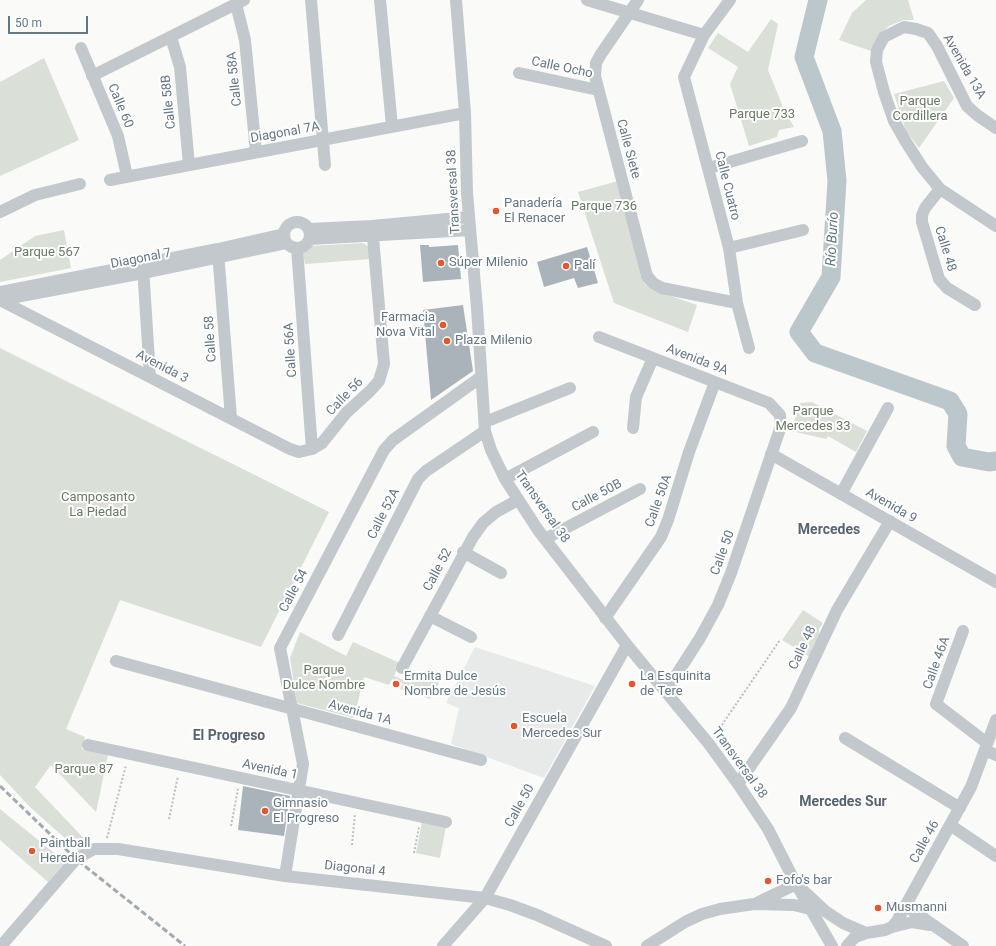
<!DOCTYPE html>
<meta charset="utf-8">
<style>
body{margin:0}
#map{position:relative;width:996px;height:946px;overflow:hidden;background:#fafaf8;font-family:Roboto,sans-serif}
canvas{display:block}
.scale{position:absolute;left:8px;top:16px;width:80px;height:18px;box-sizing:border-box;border:2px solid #657683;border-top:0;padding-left:5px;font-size:12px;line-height:14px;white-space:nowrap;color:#657683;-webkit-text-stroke:3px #fff;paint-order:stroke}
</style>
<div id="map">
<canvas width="996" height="946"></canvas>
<div class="scale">50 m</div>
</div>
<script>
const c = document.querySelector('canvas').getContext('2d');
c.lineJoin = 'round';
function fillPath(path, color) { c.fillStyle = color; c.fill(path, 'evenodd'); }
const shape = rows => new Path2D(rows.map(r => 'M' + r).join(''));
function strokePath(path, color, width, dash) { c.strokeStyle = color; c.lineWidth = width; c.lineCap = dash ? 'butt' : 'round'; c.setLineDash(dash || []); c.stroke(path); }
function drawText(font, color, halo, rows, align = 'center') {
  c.font = font + ' Roboto,sans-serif'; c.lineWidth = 4; c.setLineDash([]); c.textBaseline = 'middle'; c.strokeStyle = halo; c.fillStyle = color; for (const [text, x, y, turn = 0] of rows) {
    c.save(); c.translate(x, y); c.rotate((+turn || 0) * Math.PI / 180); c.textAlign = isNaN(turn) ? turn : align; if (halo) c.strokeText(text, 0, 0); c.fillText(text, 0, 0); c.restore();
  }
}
fillPath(shape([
 [475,647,595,686,544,778,451,744,459,708,446,703]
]), '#e8e9e9');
fillPath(shape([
 [866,0,908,0,914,20,903,20,889,26,880,34,871,51,839,40,852,13],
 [771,19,778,24,768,70,785,112,794,127,779,130,777,137,749,146,730,84,738,67,708,48,718,33,748,52],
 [44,58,79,140,0,176,0,82],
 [944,81,954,98,919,148,906,131,894,94],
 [618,181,641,277,646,285,653,290,697,305,688,332,614,303,578,192],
 [64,230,71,268,0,282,0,260,35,236],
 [363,243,369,247,371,259,305,264,303,252,309,246],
 [0,348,329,512,261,647,120,600,66,729,85,737,82,749,108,755,96,812,51,765,35,787,94,849,84,855,31,808,0,775],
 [812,402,867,431,856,452,828,436,826,439,791,431,800,403],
 [803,610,823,623,819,629,819,648,813,659,782,640],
 [300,632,346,656,353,642,400,663,394,676,411,683,418,672,439,683,430,699,400,689,403,683,392,679,389,685,364,677,354,718,297,703,290,658],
 [0,809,65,862,48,882,0,840],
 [422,822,446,826,440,858,416,853]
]), '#dadfd7');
strokePath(shape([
 [818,0,804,57,832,131,837,181,831,277,799,332,815,353,950,401,958,414,956,446,962,457,989,462,996,461]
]), '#bbc7cb', 19);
fillPath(shape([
 [420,245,429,245,429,247,458,245,461,279,423,282],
 [587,247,598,283,578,288,574,278,544,287,537,262],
 [463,305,473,371,431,400,423,310],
 [243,786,290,796,284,836,238,830]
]), '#aab3b9');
strokePath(shape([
 [715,735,780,640],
 [169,819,178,776],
 [231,826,238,789],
 [107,838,126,765],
 [352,845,355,813],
 [414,853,419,827]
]), '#bbbfc2', 2, [2, 2]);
strokePath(shape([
 [311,0,325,165],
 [380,0,392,126],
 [456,0,465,113,467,193,477,308,485,431,491,450,505,479,538,530,627,645,709,744,738,784,768,829,796,884,832,946],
 [587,0,704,35],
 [638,0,601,54,596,63,595,76,647,276,653,283,662,288,737,303],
 [730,0,704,35,684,77,729,248,737,303,749,348],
 [236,4,245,40,256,152],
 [171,37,180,67,189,165],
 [81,48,118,136,127,176],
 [519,73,598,90],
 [92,76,244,0],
 [996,128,977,115,967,106,937,46,928,33,916,29,904,27,884,37,877,50,876,62,884,92,894,121,906,142,922,167,940,189,996,226],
 [709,168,802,141],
 [110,180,465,113],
 [940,189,925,208,922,215,922,222,939,279,947,288,975,305],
 [0,212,35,195,80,184],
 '284 235a13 13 0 1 1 26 0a13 13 0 1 1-26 0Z',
 [309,229,372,226,469,217],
 [310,239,470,230],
 [297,248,312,449],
 [729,248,803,230],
 [218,252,231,418],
 [143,267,150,377],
 [0,292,218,249,284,234],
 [0,300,290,449,299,452,312,449,322,443,346,413,370,391,379,381,384,364,372,226],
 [0,300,143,273,287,243],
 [599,337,769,403,780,415,781,426,731,573,718,605,700,638,666,691],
 [485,422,570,388],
 [633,428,636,397,653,358],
 [771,454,996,582],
 [505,479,593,432],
 [841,494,888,408],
 [545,539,640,489],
 [463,552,501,573],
 [430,616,471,637],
 [605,618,661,537,668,520,689,452,715,382],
 [963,631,936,704,987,743],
 [338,635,418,479,426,471,485,431],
 [116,661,481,760],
 [402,668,473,537,483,523,496,512,518,500],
 [845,738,960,808],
 [88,745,446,822],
 [985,750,996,755],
 [738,784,791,708,837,610,890,521],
 [950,825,996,856],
 [285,876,303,764,280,648,384,450,393,440,481,377],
 [757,903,796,884,825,911,843,923,866,933],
 [906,906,963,946],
 [892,927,912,922,930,925],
 [1,946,76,859,94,849,118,849,285,876,485,898,510,905,537,915,606,946],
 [443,946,485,898,627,645],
 [647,946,685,922,702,914,720,909,754,904,794,905,810,909],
 [847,946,855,937,866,933,885,930,892,927,897,921,971,787,996,720]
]), '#c3c8cc', 12);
strokePath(shape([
 [0,786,76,859,185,946]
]), '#a2aab0', 3, [6, 3]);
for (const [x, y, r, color] of [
 [496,211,4,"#e4572e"],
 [441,263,4,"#e4572e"],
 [566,266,4,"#e4572e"],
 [443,325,4,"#e4572e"],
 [447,341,4,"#e4572e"],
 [396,684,4,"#e4572e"],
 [632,684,4,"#e4572e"],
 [514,726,4,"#e4572e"],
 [265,811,4,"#e4572e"],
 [32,851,4,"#e4572e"],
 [768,881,4,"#e4572e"],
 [878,908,4,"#e4572e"]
]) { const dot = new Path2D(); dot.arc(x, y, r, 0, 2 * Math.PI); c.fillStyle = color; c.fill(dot); strokePath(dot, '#fff', 1.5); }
drawText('13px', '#657683', '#fff', [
 ["Avenida 13A",964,67,60],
 ["Calle Ocho",562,68,12],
 ["Calle 58A",235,79,-96],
 ["Calle 58B",169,102,-96],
 ["Calle 60",120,106,67],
 ["Diagonal 7A",285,133,-10],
 ["Calle Siete",628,149,75],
 ["Calle Cuatro",727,186,76],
 ["Transversal 38",454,192,-93],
 ["Calle 48",945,249,73],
 ["Diagonal 7",141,259,-11],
 ["Calle 58",211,339,-94],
 ["Calle 56A",291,350,-94],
 ["Avenida 9A",697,360,21],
 ["Avenida 3",162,367,27],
 ["Calle 56",345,397,-46],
 ["Calle 50B",597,496,-28],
 ["Calle 50A",659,501,-70],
 ["Avenida 9",891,506,30],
 ["Transversal 38",542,507,55],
 ["Calle 52A",384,514,-63],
 ["Calle 50",723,553,-70],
 ["Calle 52",438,570,-62],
 ["Calle 54",294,591,-62],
 ["Calle 48",803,648,-65],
 ["Calle 46A",937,663,-70],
 ["Avenida 1A",360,713,15],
 ["Transversal 38",739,763,54],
 ["Avenida 1",270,770,12],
 ["Calle 50",520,806,-61],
 ["Calle 46",925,842,-61],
 ["Diagonal 4",355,869,6]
]);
drawText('13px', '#687a64', '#fff', [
 ["Parque",920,102],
 ["Cordillera",920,117],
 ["Parque 733",762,115],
 ["Parque 736",604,207],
 ["Parque 567",47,253],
 ["Parque",813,412],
 ["Mercedes 33",813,427],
 ["Camposanto",98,498],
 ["La Piedad",98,513],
 ["Parque",324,671],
 ["Dulce Nombre",324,686],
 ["Parque 87",84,770]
]);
drawText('13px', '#657683', '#fff', [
 ["Panadería",504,204],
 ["El Renacer",504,219],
 ["Súper Milenio",449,263],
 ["Palí",574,266],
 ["Farmacia",435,318,"right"],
 ["Nova Vital",435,333,"right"],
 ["Plaza Milenio",455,341],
 ["Ermita Dulce",404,677],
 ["Nombre de Jesús",404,692],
 ["La Esquinita",640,677],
 ["de Tere",640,692],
 ["Escuela",522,719],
 ["Mercedes Sur",522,734],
 ["Gimnasio",273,804],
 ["El Progreso",273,819],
 ["Paintball",40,844],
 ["Heredia",40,859],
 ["Fofo's bar",776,881],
 ["Musmanni",886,908]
], 'left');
drawText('italic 14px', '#60757c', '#fff', [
 ["Río Burío",833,239,-87]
]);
drawText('bold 14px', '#57646e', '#fff', [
 ["Mercedes",829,530],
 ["El Progreso",229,736],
 ["Mercedes Sur",843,802]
]);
</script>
